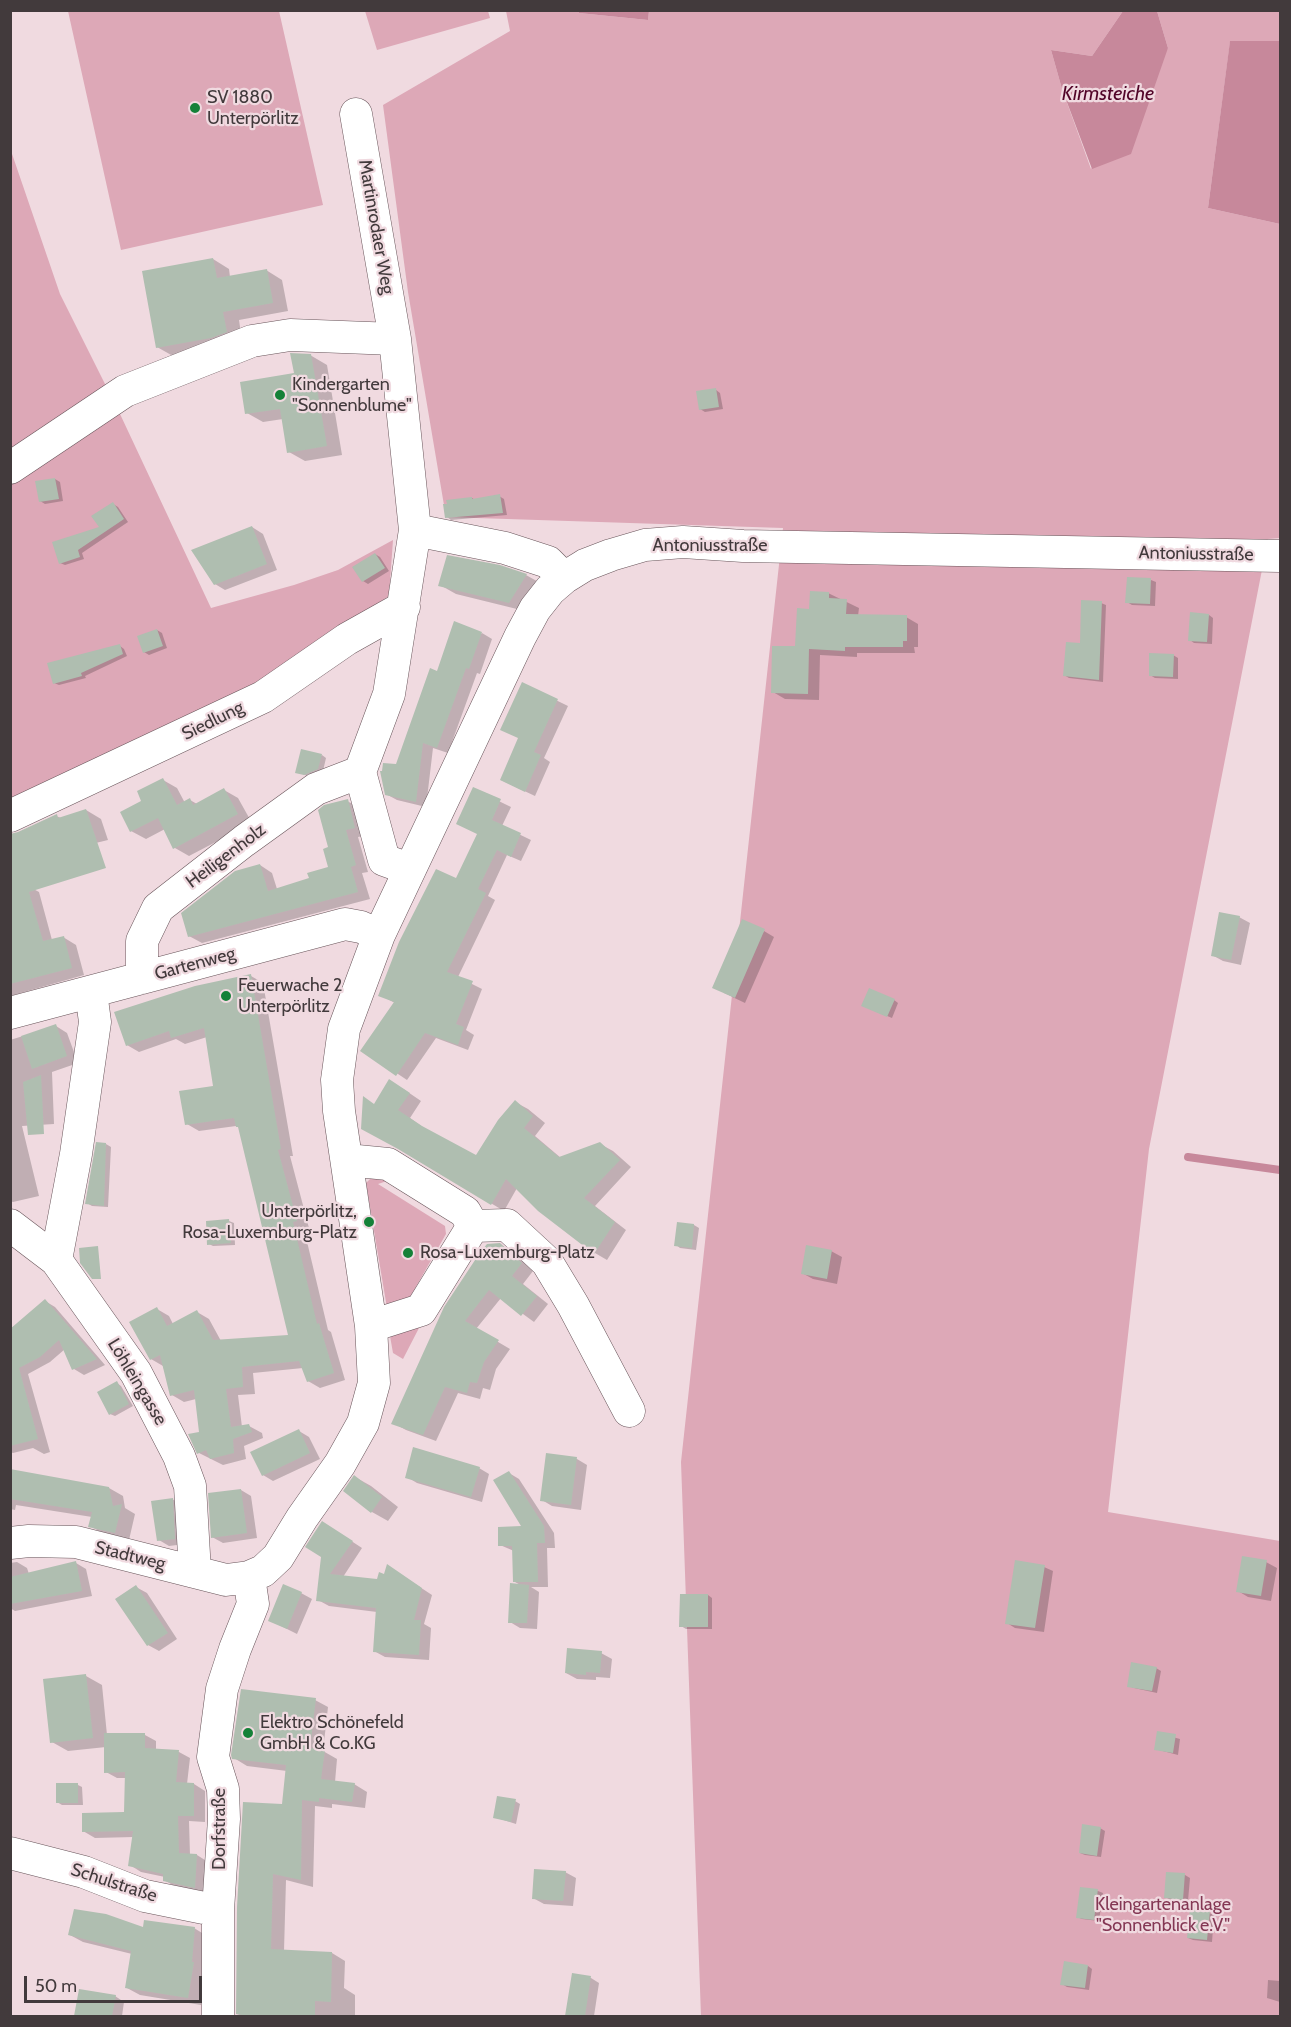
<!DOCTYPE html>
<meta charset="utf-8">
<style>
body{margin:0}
#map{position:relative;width:1291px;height:2027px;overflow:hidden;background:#f0dae0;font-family:Cabin,sans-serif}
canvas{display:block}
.frame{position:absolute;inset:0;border:12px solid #423a3c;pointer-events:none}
.scale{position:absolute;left:24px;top:1976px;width:178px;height:27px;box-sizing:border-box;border:3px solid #423a3c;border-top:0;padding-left:8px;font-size:18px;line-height:21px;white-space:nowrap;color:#423a3c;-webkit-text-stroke:4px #f0dae0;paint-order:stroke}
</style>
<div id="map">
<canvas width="1291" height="2027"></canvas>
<div class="frame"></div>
<div class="scale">50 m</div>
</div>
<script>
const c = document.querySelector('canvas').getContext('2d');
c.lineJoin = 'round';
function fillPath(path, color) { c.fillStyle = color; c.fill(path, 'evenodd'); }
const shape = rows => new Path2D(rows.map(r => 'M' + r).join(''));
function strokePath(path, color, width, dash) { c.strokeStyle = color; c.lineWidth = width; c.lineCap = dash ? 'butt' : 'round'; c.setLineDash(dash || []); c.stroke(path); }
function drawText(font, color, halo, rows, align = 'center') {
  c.font = font + ' Cabin,sans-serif'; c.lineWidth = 4.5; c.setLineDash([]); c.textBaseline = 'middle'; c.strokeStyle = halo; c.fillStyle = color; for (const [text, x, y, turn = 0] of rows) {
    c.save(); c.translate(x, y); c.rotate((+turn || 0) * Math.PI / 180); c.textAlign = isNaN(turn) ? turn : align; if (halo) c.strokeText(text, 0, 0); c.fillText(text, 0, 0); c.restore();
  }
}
fillPath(shape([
 [649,10,1123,11,1092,56,1051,50,1062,89,1091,169,1168,48,1157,11,1280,11,1280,41,1230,42,1208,208,1280,224,1280,538,1268,539,1149,1149,1108,1512,1280,1541,1280,2016,701,2016,681,1462,783,528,446,517,408,292,383,105,510,31,506,11,579,11,579,13,648,20],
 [68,11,279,11,323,205,121,250],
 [365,11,488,11,490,18,377,50],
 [10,148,60,294,120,414,211,608,294,585,338,570,393,540,389,596,251,688,10,803],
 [372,1177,396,1178,378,1184,445,1226,446,1234,405,1306,387,1308,366,1183],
 [414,1327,419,1328,403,1359,393,1353,390,1336]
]), '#dda8b7');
fillPath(shape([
 [579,11,579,10,649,11,648,20,579,13],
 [1123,11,1157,11,1168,48,1131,154,1092,169,1062,89,1051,50,1092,56],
 [1230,41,1280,41,1280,224,1208,208]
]), '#c7889b');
fillPath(shape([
 [213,259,229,269,230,277,266,270,282,280,288,311,239,320,242,341,173,356,157,347],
 [310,355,327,365,342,455,305,461,289,452,283,419,263,422,247,413,295,374],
 [716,390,720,393,723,409,705,412,700,409],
 [55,479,60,482,63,501,45,504,40,501],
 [499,496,504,499,507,515,451,520,447,517,472,498,475,500],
 [113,504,118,507,128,522,82,553,84,559,65,565,60,563,101,527],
 [252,527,263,534,277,570,225,590,215,584],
 [375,554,380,557,389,571,368,584,363,581],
 [526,575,542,584,525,611,456,594,440,585],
 [1151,580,1156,582,1155,606,1132,605,1127,602],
 [828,593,859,608,858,616,906,617,918,624,918,647,914,647,915,653,857,653,857,657,820,655,819,700,785,699,773,692,797,648,811,610],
 [1101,603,1106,605,1103,682,1069,678,1064,675],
 [1209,615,1213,618,1212,644,1194,643,1190,640],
 [157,630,162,633,167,648,149,655,144,652],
 [482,633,492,639,480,674,477,673,448,753,433,748,426,807,397,800,386,794,437,673],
 [120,646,124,649,127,656,85,676,86,678,59,685,54,683],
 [1173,655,1178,658,1178,679,1155,678,1150,675],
 [523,684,568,706,544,758,550,762,535,796,501,780,519,738],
 [322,755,326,758,323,771,310,777,297,772],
 [163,780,177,788,185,803,190,800,197,804,224,790,238,798,252,823,189,856,175,848,165,829,146,839,131,831,143,802],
 [474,789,511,807,502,826,531,840,521,861,507,855,488,896,495,900,458,977,482,989,466,1030,474,1035,468,1050,436,1038,407,1080,362,1050,395,1003,380,995,457,880,479,834],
 [347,801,360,808,367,835,358,837,368,872,362,873,370,899,202,943,189,936,260,865,272,873,277,889,310,879,330,868,330,848],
 [86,810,101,819,108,840,10,864,56,816,61,818],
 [26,885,39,892,52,940,63,937,76,945,84,975,10,996,10,889],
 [1239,917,1250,923,1241,965,1223,961,1212,955],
 [764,931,774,937,745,1003,724,993],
 [251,976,263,983,293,1156,290,1156,309,1228,304,1229,328,1330,331,1332,345,1380,320,1388,308,1381,303,1368,253,1373,255,1394,238,1395,242,1427,249,1426,262,1433,263,1438,244,1446,246,1459,223,1465,199,1453,201,1434,196,1399,184,1402,172,1395,163,1366,151,1359,157,1309,169,1316,173,1324,197,1312,209,1319,221,1341,290,1337,240,1128,236,1126,199,1131,187,1124,215,1087,207,1037,185,1044,176,1039,139,1052,127,1045],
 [894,1000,898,1003,892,1018,868,1008],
 [56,1026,67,1033,78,1063,52,1072,54,1124,22,1126,39,1196,13,1202,10,1201,10,1040],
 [402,1088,421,1101,410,1118,431,1133,476,1157,515,1102,528,1109,545,1123,535,1136,561,1158,600,1144,613,1151,631,1167,595,1206,626,1230,607,1260,595,1253,539,1210,517,1188,504,1211,407,1153,375,1105],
 [106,1144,111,1147,108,1207,92,1206,87,1203],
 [229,1221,234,1223,235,1245,213,1246,209,1244],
 [678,1223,694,1225,699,1228,696,1250,680,1248,676,1245],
 [500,1245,513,1252,533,1271,523,1284,548,1304,534,1322,501,1298,476,1329,510,1349,496,1369,490,1390,483,1388,480,1399,458,1393,436,1441,406,1430,393,1423],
 [831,1251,842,1257,837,1284,813,1279,802,1273],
 [45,1301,55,1307,105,1365,84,1375,74,1369,65,1349,50,1362,28,1374,50,1452,44,1454,33,1448,13,1453,10,1452,10,1341],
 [117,1383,121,1386,133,1406,115,1416,110,1414],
 [299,1431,309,1437,320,1459,273,1481,263,1475],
 [548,1455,577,1459,587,1465,581,1510,552,1506,542,1500],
 [479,1468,489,1474,482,1502,417,1483,407,1477],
 [10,1471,109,1488,123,1496,125,1508,135,1514,129,1540,104,1534,90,1526,92,1517,16,1505,15,1510,10,1509],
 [509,1473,519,1479,554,1533,555,1548,547,1548,548,1587,531,1587,539,1592,537,1629,520,1628,510,1622,522,1586,515,1582,514,1551,500,1545,523,1528],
 [355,1477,371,1486,398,1507,388,1521,372,1512,345,1491],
 [241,1490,251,1496,257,1538,223,1543,212,1537],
 [172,1499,183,1505,185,1544,169,1546,159,1540],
 [333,1529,362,1548,343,1577,378,1581,385,1575,397,1572,432,1595,424,1624,431,1628,429,1660,385,1657,374,1651,377,1612,329,1606,318,1600],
 [17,1562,27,1568,29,1574,76,1563,86,1569,92,1596,15,1611,10,1608,10,1563],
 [1266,1562,1277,1568,1271,1601,1248,1597,1238,1591],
 [1044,1567,1053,1571,1044,1632,1015,1628,1007,1623],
 [136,1587,147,1593,177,1639,159,1651,148,1645,117,1599],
 [301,1593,312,1599,297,1634,269,1620],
 [708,1595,712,1598,712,1629,686,1629,681,1626],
 [601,1653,612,1659,610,1678,596,1677,596,1680,577,1679,566,1673],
 [1156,1668,1161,1671,1157,1693,1134,1688,1129,1686],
 [86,1676,102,1685,107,1735,145,1735,156,1741,156,1751,179,1752,190,1758,187,1784,194,1784,205,1791,205,1822,189,1821,190,1855,197,1855,208,1862,207,1893,176,1887,164,1880,165,1877,141,1872,130,1865,134,1837,95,1838,83,1831,126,1814,127,1778,117,1778,106,1772,106,1747,68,1751,52,1742],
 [315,1700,328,1707,323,1751,337,1759,335,1782,354,1784,367,1792,365,1808,332,1804,332,1808,315,1806,313,1887,286,1880,284,1951,332,1953,345,1961,344,1988,355,1995,355,2016,243,2016,237,2014,283,1805,287,1771,247,1766,234,1758],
 [1158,1733,1180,1739,1178,1755,1155,1749],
 [78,1785,82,1787,83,1805,62,1805,57,1802],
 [515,1801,520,1804,516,1824,494,1817],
 [1100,1828,1105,1831,1101,1857,1085,1855,1080,1853],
 [565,1872,576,1878,573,1906,544,1904,533,1898],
 [1168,1873,1185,1875,1190,1878,1188,1901,1171,1900,1166,1897],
 [1081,1889,1098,1891,1103,1893,1099,1921,1082,1919,1077,1917],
 [1209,1913,1214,1915,1212,1942,1193,1940,1188,1938],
 [194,1928,207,1936,207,1971,201,2005,140,1995,127,1988,132,1954,83,1942,70,1935,144,1929],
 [1088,1966,1092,1969,1089,1990,1067,1987,1062,1984],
 [573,1975,591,1978,599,1983,594,2016,566,2016],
 [1268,1980,1280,1981,1280,2002,1267,1998],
 [80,1990,115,1996,124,2002,122,2016,76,2016]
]), '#0003');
strokePath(shape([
 [1188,1157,1280,1170]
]), '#c7889b', 8);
fillPath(shape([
 [213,258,217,278,267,269,273,303,223,312,227,332,211,338,156,348,142,271],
 [290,353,311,354,327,446,287,453,280,409,245,414,240,382,294,373],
 [716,388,719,407,699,410,696,391],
 [55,478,59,499,39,502,35,481],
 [500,494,503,513,445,518,443,504,447,504,446,500,472,497,472,499],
 [113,502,124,519,78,550,80,557,59,564,52,542,99,527,91,516],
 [252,526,267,564,214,585,191,550],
 [375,553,385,568,362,582,352,567],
 [447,555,500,565,527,574,509,603,438,586],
 [1127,577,1151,578,1150,604,1125,603],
 [810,591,829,592,829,598,847,599,846,614,907,615,907,641,903,641,903,647,845,647,845,651,809,649,808,694,771,693,772,646,795,646,797,608,809,609],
 [1081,600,1102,601,1099,680,1063,676,1066,642,1080,643],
 [1190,612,1209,614,1207,642,1188,641],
 [454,621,482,632,469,669,466,668,437,748,423,743,416,802,385,795,380,771,382,771,383,763,396,764,430,668,437,671],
 [157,629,163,646,143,653,137,636],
 [120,644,123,654,81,673,82,676,53,684,47,663],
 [1149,653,1174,654,1173,677,1149,676],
 [522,682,558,699,534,752,541,755,525,792,500,780,518,738,500,730],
 [301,749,322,754,318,769,304,775,295,773],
 [163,778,177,805,190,798,193,805,224,788,238,814,173,849,158,818,130,832,120,812,141,801,137,791],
 [473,787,501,799,492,820,521,833,511,857,497,850,478,889,486,893,447,972,473,981,456,1024,464,1027,458,1045,425,1033,396,1076,360,1051,394,1002,378,996,399,942,436,869,456,878,477,834,456,824],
 [348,799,355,828,346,830,356,865,351,867,358,892,188,937,181,913,235,871,260,864,268,891,309,878,307,873,328,867,323,849,328,847,318,810,324,805],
 [86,809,106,868,29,892,43,941,64,936,72,968,10,984,10,834,18,832,57,814,58,818],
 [1219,912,1240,916,1231,960,1211,956],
 [742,919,765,929,735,998,712,988],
 [251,974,281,1149,278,1150,297,1221,293,1222,317,1324,319,1323,334,1373,307,1382,299,1361,242,1367,243,1387,226,1389,231,1427,249,1424,252,1432,233,1439,234,1453,210,1459,206,1450,197,1454,188,1434,199,1432,194,1390,170,1396,160,1355,150,1360,129,1322,157,1307,167,1326,197,1310,213,1340,288,1335,238,1127,236,1127,234,1118,185,1125,179,1091,213,1086,204,1028,171,1038,169,1031,126,1046,114,1012,195,986],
 [869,988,895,999,887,1017,861,1006],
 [56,1024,67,1056,32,1069,21,1036],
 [41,1075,44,1134,28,1135,23,1082],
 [389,1079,410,1093,398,1110,422,1126,476,1155,498,1120,515,1100,533,1116,524,1128,559,1157,600,1142,620,1160,584,1198,615,1222,594,1254,538,1211,506,1179,491,1205,398,1149,361,1129,363,1096,374,1104],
 [96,1142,106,1143,104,1206,85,1204],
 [229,1219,231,1243,207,1245,206,1221],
 [677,1222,694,1224,692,1248,674,1246],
 [500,1243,522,1263,512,1276,537,1296,521,1316,489,1290,465,1321,499,1340,484,1362,477,1383,470,1382,467,1393,445,1387,423,1435,391,1424,444,1307,481,1251,487,1244],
 [806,1245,832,1250,827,1279,801,1274],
 [98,1246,101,1279,92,1279,80,1263,79,1248],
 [45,1299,97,1359,72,1370,59,1340,40,1357,19,1368,38,1439,10,1446,10,1329],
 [117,1381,129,1404,109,1415,97,1392],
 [299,1429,310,1453,262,1476,250,1452],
 [413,1447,480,1467,471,1497,405,1478],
 [546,1453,577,1457,571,1505,540,1501],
 [10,1469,109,1487,113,1506,122,1504,115,1533,88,1527,92,1512,10,1499],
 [509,1471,544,1526,545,1543,537,1543,538,1582,513,1582,512,1546,498,1546,498,1527,521,1526,493,1480],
 [354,1475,382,1497,371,1513,343,1491],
 [241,1489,247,1533,211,1538,208,1493],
 [173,1498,175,1539,157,1541,151,1501],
 [322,1521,353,1541,330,1574,377,1579,379,1572,384,1574,387,1564,422,1588,414,1620,421,1620,419,1655,373,1652,376,1608,316,1601,321,1557,305,1547],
 [1242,1556,1267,1560,1261,1596,1236,1592],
 [1015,1560,1045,1565,1035,1628,1005,1624],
 [76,1561,82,1591,10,1604,10,1577],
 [510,1583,529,1585,527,1623,508,1623],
 [283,1584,302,1592,287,1629,268,1621],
 [136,1585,168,1633,147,1646,115,1599],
 [680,1594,708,1594,708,1627,679,1627],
 [567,1648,602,1651,600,1673,586,1672,586,1675,565,1673],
 [1131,1662,1157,1667,1152,1691,1127,1687],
 [86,1674,93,1738,50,1743,43,1679],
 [241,1689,316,1698,310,1748,325,1750,321,1779,355,1783,352,1802,319,1798,319,1802,302,1800,301,1880,273,1874,271,1949,332,1952,331,2002,315,2001,315,2016,242,2016,242,2015,236,2014,237,1907,243,1802,282,1804,286,1765,232,1759,231,1755],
 [1157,1731,1176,1734,1173,1753,1154,1750],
 [104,1733,145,1733,145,1748,179,1750,176,1782,194,1783,194,1816,178,1816,179,1853,197,1854,195,1888,163,1881,163,1874,128,1866,133,1831,82,1832,82,1813,124,1812,125,1772,104,1773],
 [56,1783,78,1783,78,1803,56,1803],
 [497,1796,516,1799,511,1822,493,1818],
 [1082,1824,1101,1827,1097,1856,1079,1853],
 [534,1869,566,1871,563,1901,532,1899],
 [1166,1872,1185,1873,1183,1900,1164,1898],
 [1080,1887,1098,1889,1094,1920,1076,1918],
 [74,1909,106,1914,143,1927,144,1920,195,1927,192,1962,194,1962,188,1998,125,1988,131,1951,68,1935],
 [1190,1909,1210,1911,1207,1940,1187,1938],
 [1064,1961,1088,1965,1085,1988,1060,1985],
 [572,1973,591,1976,585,2016,565,2016],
 [79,1989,116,1995,112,2016,74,2016]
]), '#afbeb0');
const minor = shape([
 [10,468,125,391,252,341,290,335,395,339],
 [415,530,505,548,548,562,564,578],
 [360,772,384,860,409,869],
 [10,816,263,697,347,639,404,607],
 [142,978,142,941,158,908,244,841,316,789,360,772,389,694,415,530,395,339,356,114],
 [10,1013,345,924,361,927,379,935],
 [347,1160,388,1164,465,1212,473,1226],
 [10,1225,56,1260,136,1373,179,1456,190,1486,195,1572],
 [473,1226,507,1225,547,1262,573,1305,629,1411],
 [56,1260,76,1154,95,1022,91,992],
 [371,1326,421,1310,473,1226],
 [10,1543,29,1541,76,1542,226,1580,249,1577,263,1571,278,1557,302,1518,340,1464,363,1423,374,1383,371,1326,339,1111,337,1080,344,1029,379,935,520,637,535,609,550,590,564,578,585,565,611,555,645,545,683,542,743,546,1280,556],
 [10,1853,84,1872,145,1896,204,1908,218,1910],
 [218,2016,218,1910,224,1819,223,1789,213,1757,222,1689,235,1649,253,1604,249,1577]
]);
strokePath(minor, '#68555a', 33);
strokePath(minor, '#fff', 32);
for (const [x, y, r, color] of [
 [195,108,6,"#158138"],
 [280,395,6,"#158138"],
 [226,996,6,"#158138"],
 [369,1222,6,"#158138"],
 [408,1253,6,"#158138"],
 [248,1733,6,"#158138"]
]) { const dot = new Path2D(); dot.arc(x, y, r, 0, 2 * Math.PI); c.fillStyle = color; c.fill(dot); strokePath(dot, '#f0dae0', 2); }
drawText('18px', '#423a3c', '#f0dae0', [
 ["SV 1880",207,98],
 ["Unterpörlitz",207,119],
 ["Kindergarten",292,385],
 ["\"Sonnenblume\"",292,406],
 ["Feuerwache 2",238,986],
 ["Unterpörlitz",238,1007],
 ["Unterpörlitz,",357,1212,"right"],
 ["Rosa-Luxemburg-Platz",357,1233,"right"],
 ["Rosa-Luxemburg-Platz",420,1253],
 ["Elektro Schönefeld",260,1723],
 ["GmbH & Co.KG",260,1744]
], 'left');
drawText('18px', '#423a3c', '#f0dae0', [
 ["Martinrodaer Weg",376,227,80],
 ["Antoniusstraße",710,546],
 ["Antoniusstraße",1196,554,1],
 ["Siedlung",213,721,-26],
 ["Heiligenholz",226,856,-37],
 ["Gartenweg",195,964,-15],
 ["Löhleingasse",137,1382,59],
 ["Stadtweg",130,1556,14],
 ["Dorfstraße",220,1829,-90],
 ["Schulstraße",114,1883,18]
]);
drawText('18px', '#843754', '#f0dae0', [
 ["Kleingartenanlage",1163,1905],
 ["\"Sonnenblick e.V.\"",1163,1926]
]);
drawText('italic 20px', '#520529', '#f0dae0', [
 ["Kirmsteiche",1108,94]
]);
</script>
